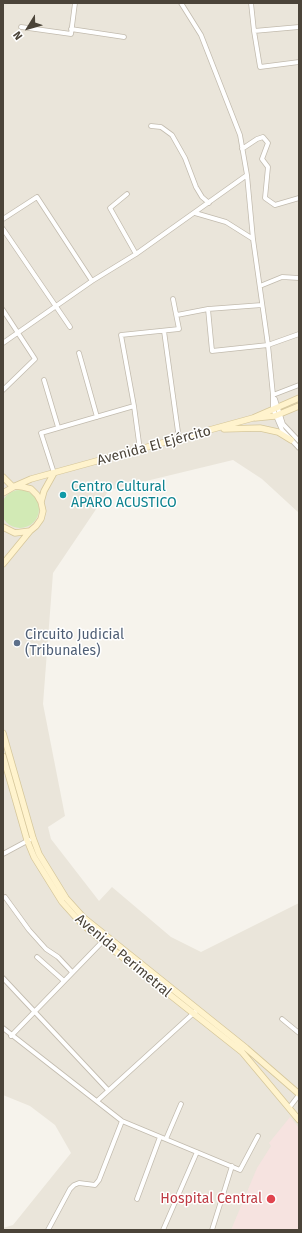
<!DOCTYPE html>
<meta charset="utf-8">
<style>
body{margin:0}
#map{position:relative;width:302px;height:1233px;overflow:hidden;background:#f6f3ec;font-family:"Fira Sans",sans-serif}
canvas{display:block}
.frame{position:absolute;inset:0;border:4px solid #4b4439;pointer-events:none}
.north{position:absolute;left:8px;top:8px;width:40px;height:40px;-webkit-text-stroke:3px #fff;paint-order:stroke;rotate:233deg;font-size:11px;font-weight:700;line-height:16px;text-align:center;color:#4b4439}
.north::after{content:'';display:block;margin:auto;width:14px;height:18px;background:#4b4439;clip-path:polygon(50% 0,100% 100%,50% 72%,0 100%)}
</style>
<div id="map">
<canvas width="302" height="1233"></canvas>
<div class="frame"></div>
<div class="north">N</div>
</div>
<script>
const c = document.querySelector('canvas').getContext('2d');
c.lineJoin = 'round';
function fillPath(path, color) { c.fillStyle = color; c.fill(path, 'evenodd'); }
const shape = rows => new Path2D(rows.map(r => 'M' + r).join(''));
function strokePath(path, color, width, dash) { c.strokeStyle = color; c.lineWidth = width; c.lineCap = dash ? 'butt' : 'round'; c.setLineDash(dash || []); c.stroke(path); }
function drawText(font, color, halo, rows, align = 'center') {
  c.font = font + ' "Fira Sans",sans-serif'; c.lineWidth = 3; c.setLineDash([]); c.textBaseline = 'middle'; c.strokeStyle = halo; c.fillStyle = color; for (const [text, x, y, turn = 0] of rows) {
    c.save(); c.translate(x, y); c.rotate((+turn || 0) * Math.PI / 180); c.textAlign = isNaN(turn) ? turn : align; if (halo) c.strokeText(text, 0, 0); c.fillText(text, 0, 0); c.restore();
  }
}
fillPath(shape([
 [3,3,299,3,299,513,262,479,233,460,109,490,53,573,43,704,65,816,48,827,51,839,99,901,112,887,171,937,201,952,299,903,299,1230,3,1230,3,1228,13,1225,71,1153,55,1125,30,1106,3,1095]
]), '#eae5da');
fillPath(shape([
 [290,1117,299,1128,299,1230,231,1230,257,1168,271,1146,269,1143]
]), '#f6e3e0');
fillPath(shape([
 '1 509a19 19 0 1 1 38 0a19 19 0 1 1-38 0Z'
]), '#d2eab5');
const street = shape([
 [181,3,201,35,240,135,247,175,253,239,268,345,273,395,273,409,282,430,299,448],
 [251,3,254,31,260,67,299,62],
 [21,27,71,34,75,3],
 [71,29,124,37],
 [254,31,299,27],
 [151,126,161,127,172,135,185,158,196,187,202,197,209,203],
 [242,149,257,139,263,137,268,143,262,159,268,167,265,198,275,205,299,198],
 [127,194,110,208,136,254],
 [195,213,226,222,253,239],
 [3,219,37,197,92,281],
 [3,229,70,327],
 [260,286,282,277,299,278],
 [208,309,212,351,268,345,299,334],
 [3,310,35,359,3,390],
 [177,315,208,309,262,305],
 [164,331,179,439],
 [3,343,92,281,136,254,247,175],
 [79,353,97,417],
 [44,380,58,427],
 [273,395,299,385],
 [275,399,283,424,299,441],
 [140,450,134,406,121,335,179,329,173,299],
 [54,473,41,433,134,406],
 [3,854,29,840],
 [5,897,29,930,46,949,58,957,72,972],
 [37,957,64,981],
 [3,978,108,1090],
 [282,1019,299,1033],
 [3,1028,122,1121,240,1170,258,1136],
 [11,1036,104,940],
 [97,1101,197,1010],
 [289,1108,299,1095],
 [166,1139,181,1104],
 [137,1199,160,1137],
 [48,1230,70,1189,74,1185,79,1183,95,1185,99,1180,122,1121],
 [163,1230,197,1152],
 [212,1230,232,1166]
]);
const secondary = shape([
 [255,418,275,416,299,406],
 [224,429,260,428,278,432,291,440],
 [3,477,13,487],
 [15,486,31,479,253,418,299,398],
 [3,493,15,486,23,487,31,489,37,495,41,502,43,511,41,519,36,526,30,531,15,533,3,527],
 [41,502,44,491,54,473],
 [3,564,30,531],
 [3,733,33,838,39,854,66,898,84,918,246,1048,299,1094],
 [3,756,27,840,34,857,62,902,80,922,102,941,242,1052,299,1120]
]);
strokePath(street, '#c2bbae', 5.5);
strokePath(secondary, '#d6c79b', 7);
strokePath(street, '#fff', 4);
strokePath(secondary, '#fff3cd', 5.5);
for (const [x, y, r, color] of [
 [63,495,4,"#0f9aa8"],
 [17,643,4,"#5c6f8a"],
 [271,1199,5,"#e0444e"]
]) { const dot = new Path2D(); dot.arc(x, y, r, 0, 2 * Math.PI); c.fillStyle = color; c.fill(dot); strokePath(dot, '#fff', 1.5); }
drawText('14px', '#4b4439', '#fff', [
 ["Avenida El Ejército",154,446,-15],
 ["Avenida Perimetral",123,956,40]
]);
drawText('14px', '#0d838f', '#fff', [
 ["Centro Cultural",71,487],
 ["APARO ACUSTICO",71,503]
], 'left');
drawText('14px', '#4e5e75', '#fff', [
 ["Circuito Judicial",25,635],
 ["(Tribunales)",25,651]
], 'left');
drawText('14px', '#be3a42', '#fff', [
 ["Hospital Central",262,1199]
], 'right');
</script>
